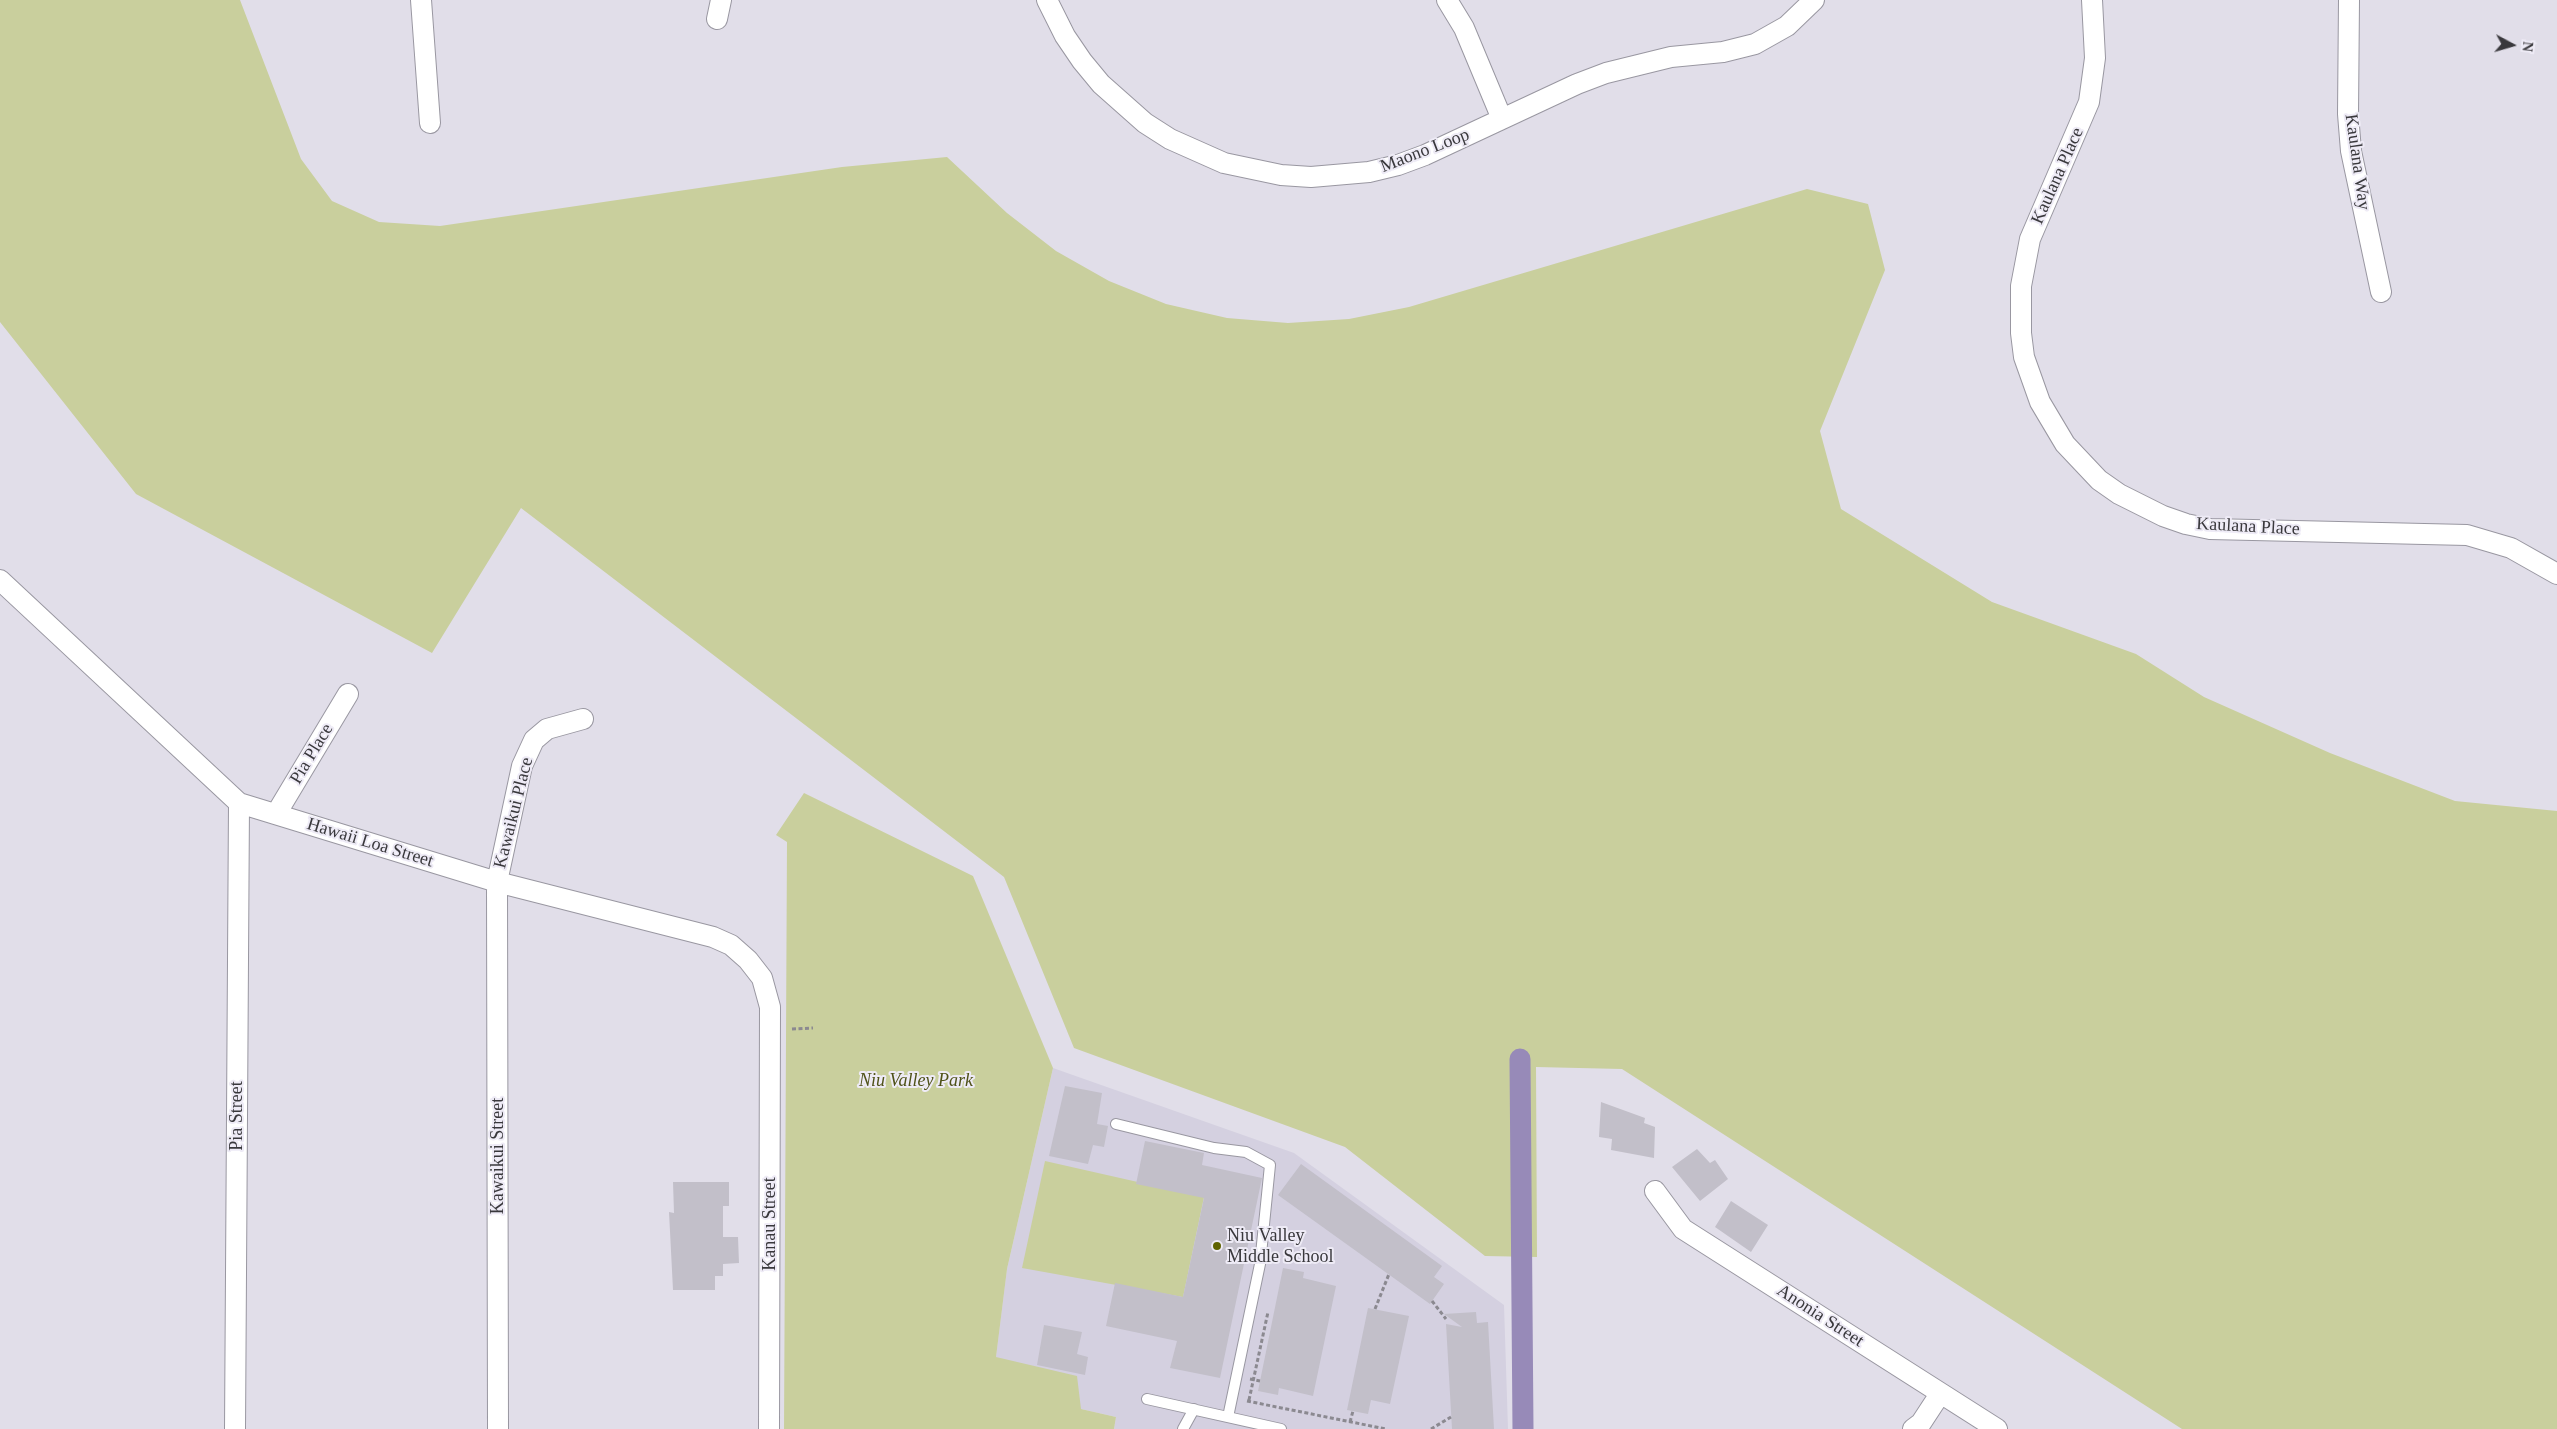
<!DOCTYPE html>
<style>
body{margin:0}
#map{position:relative;width:2557px;height:1429px;overflow:hidden;background:#e1dee9;font-family:Georgia,serif}
canvas{display:block}
.north{position:absolute;left:2487px;top:20px;width:50px;height:50px;-webkit-text-stroke:4px #eeebf6;paint-order:stroke;rotate:96deg;font-size:14px;font-weight:700;line-height:20px;text-align:center;color:#39383c}
.north::after{content:'';display:block;margin:auto;width:18px;height:22px;background:#39383c;clip-path:polygon(50% 0,100% 100%,50% 72%,0 100%)}
</style>
<div id="map">
<canvas width="2557" height="1429"></canvas>
<div class="north">N</div>
</div>
<script>
const c = document.querySelector('canvas').getContext('2d');
c.lineJoin = 'round';
function fillPath(path, color) { c.fillStyle = color; c.fill(path, 'evenodd'); }
const shape = rows => new Path2D(rows.map(r => 'M' + r).join(''));
function strokePath(path, color, width, dash) { c.strokeStyle = color; c.lineWidth = width; c.lineCap = dash ? 'butt' : 'round'; c.setLineDash(dash || []); c.stroke(path); }
function drawText(font, color, halo, rows, align = 'center') {
  c.font = font + ' Georgia,serif'; c.lineWidth = 4; c.setLineDash([]); c.textBaseline = 'middle'; c.strokeStyle = halo; c.fillStyle = color; for (const [text, x, y, turn = 0] of rows) {
    c.save(); c.translate(x, y); c.rotate((+turn || 0) * Math.PI / 180); c.textAlign = isNaN(turn) ? turn : align; if (halo) c.strokeText(text, 0, 0); c.fillText(text, 0, 0); c.restore();
  }
}
fillPath(shape([
 [1053,1068,1294,1153,1504,1305,1508,1429,1114,1429,1116,1417,1081,1409,996,1357,1007,1269]
]), '#d4d0e0');
fillPath(shape([
 [0,0,240,0,301,159,332,201,379,222,440,226,842,167,947,157,1007,213,1056,251,1109,281,1166,304,1227,318,1288,323,1349,319,1409,307,1807,189,1868,204,1885,270,1820,431,1841,509,1992,602,2136,654,2204,697,2330,753,2455,801,2557,811,2557,1429,2182,1429,1622,1069,1536,1067,1537,1257,1485,1256,1345,1147,1074,1048,1004,877,521,508,432,653,136,494,0,322],
 [804,793,973,876,1053,1068,1007,1269,996,1357,1077,1376,1081,1409,1116,1417,1114,1429,784,1429,787,842,776,835],
 [1045,1161,1204,1197,1183,1297,1022,1268]
]), '#c9cf9d');
strokePath(shape([
 [1520,1059,1523,1429]
]), '#978ab8', 21);
fillPath(shape([
 [1065,1086,1102,1093,1097,1124,1108,1126,1104,1147,1093,1145,1088,1164,1049,1156],
 [1601,1102,1645,1118,1644,1123,1655,1127,1654,1158,1611,1150,1612,1139,1599,1137],
 [1145,1141,1204,1153,1202,1165,1262,1178,1220,1378,1170,1368,1177,1341,1106,1326,1115,1283,1183,1297,1204,1198,1136,1184],
 [1697,1149,1710,1163,1715,1160,1728,1179,1700,1201,1672,1167],
 [1301,1164,1442,1266,1434,1277,1444,1284,1430,1304,1278,1195],
 [673,1182,729,1182,729,1206,723,1206,723,1237,738,1237,739,1263,723,1264,723,1276,715,1276,715,1290,673,1290,669,1212,674,1213],
 [1731,1201,1768,1225,1751,1252,1715,1227],
 [1283,1268,1304,1272,1303,1278,1336,1286,1313,1396,1279,1388,1278,1395,1258,1391],
 [1368,1308,1409,1316,1390,1404,1371,1400,1368,1414,1347,1410],
 [1476,1312,1477,1323,1488,1322,1494,1429,1452,1429,1446,1324,1462,1327,1444,1314],
 [1044,1325,1082,1332,1077,1354,1088,1357,1085,1375,1037,1365]
]), '#c2bfc9');
const lane = shape([
 [1116,1124,1214,1148,1246,1152,1270,1165,1260,1264,1228,1417],
 [1147,1399,1281,1429],
 [1183,1429,1194,1409]
]);
const street = shape([
 [421,0,430,123],
 [1047,0,1065,36,1082,61,1101,84,1145,123,1170,139,1224,163,1281,175,1311,177,1369,172,1398,165,1425,155,1577,84,1606,73,1671,57,1723,52,1755,44,1787,26,1814,0],
 [1447,0,1464,28,1502,119],
 [2092,0,2095,58,2089,102,2030,239,2021,286,2021,333,2024,357,2040,402,2065,444,2099,480,2119,494,2163,516,2186,524,2210,529,2467,535,2511,548,2557,574],
 [2349,0,2348,114,2351,151,2381,292],
 [717,19,721,0],
 [0,580,239,803,497,882,713,937,731,945,748,960,762,978,770,1007,769,1429],
 [276,814,348,694],
 [1655,1191,1683,1229,1997,1429],
 [235,1429,239,803],
 [498,1429,497,882,522,766,534,740,547,729,583,719],
 [1913,1429,1921,1423,1940,1394]
]);
strokePath(lane, '#9997a1', 12);
strokePath(street, '#9997a1', 22);
strokePath(shape([
 [792,1029,813,1028],
 [1432,1301,1446,1319],
 [1375,1309,1389,1274],
 [1250,1379,1260,1381],
 [1249,1400,1268,1312],
 [1247,1401,1386,1429],
 [1350,1422,1353,1411],
 [1431,1429,1451,1417]
]), '#8b8990', 3, [4, 2.5]);
strokePath(lane, '#fff', 10);
strokePath(street, '#fff', 20);
for (const [x, y, r, color] of [
 [1217,1246,5,"#5f6300"]
]) { const dot = new Path2D(); dot.arc(x, y, r, 0, 2 * Math.PI); c.fillStyle = color; c.fill(dot); strokePath(dot, '#eeebf6', 2); }
drawText('18px', '#39383c', '#eeebf6', [
 ["Maono Loop",1425,151,-21],
 ["Kaulana Way",2357,162,82],
 ["Kaulana Place",2058,176,-66],
 ["Kaulana Place",2248,527,3],
 ["Pia Place",312,754,-59],
 ["Kawaikui Place",514,813,-76],
 ["Hawaii Loa Street",370,843,17],
 ["Pia Street",237,1116,-90],
 ["Kawaikui Street",498,1156,-90],
 ["Kanau Street",770,1224,-90],
 ["Anonia Street",1820,1316,33]
]);
drawText('italic 18px', '#4f5219', '#eeebf6', [
 ["Niu Valley Park",916,1081]
]);
drawText('18px', '#39383c', '#eeebf6', [
 ["Niu Valley",1227,1236],
 ["Middle School",1227,1257]
], 'left');
</script>
